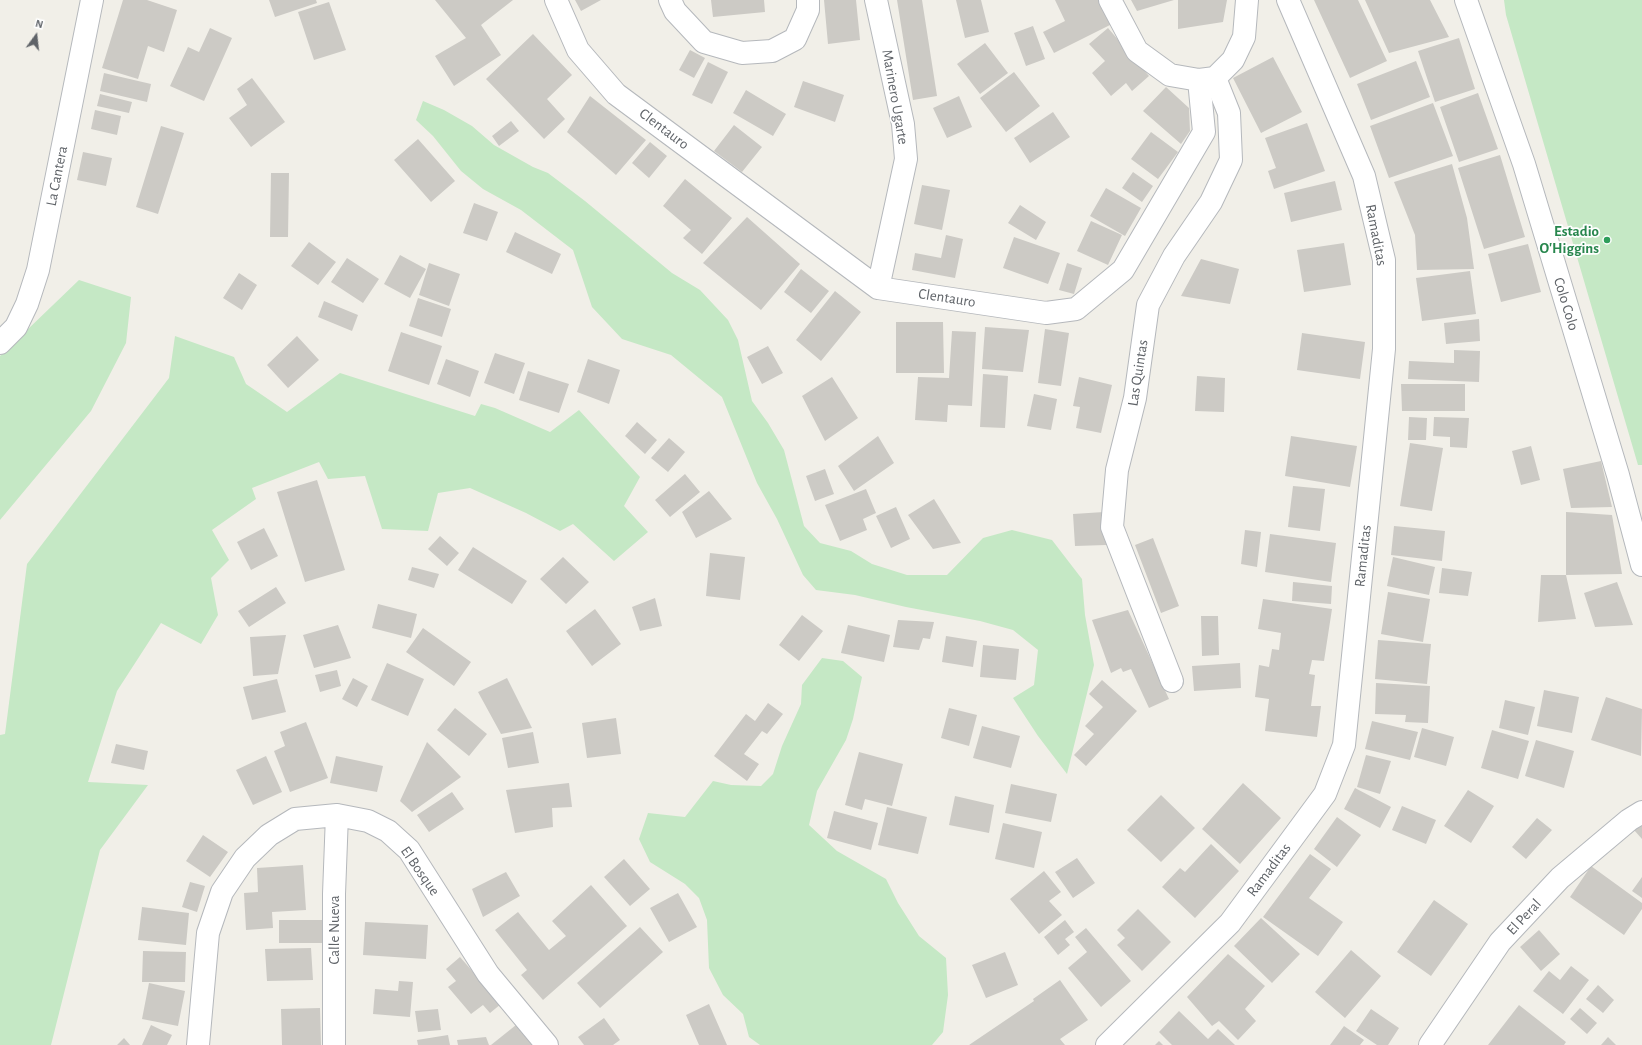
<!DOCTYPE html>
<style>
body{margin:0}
#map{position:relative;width:1642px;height:1045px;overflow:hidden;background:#f1efe8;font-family:"Alegreya Sans",sans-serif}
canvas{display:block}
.north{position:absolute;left:16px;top:16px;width:40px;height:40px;-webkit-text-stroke:3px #fff;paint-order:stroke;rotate:15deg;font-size:11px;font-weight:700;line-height:16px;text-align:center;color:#5f6368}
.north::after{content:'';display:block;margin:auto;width:14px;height:18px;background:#5f6368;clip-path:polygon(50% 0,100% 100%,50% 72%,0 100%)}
</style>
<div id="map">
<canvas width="1642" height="1045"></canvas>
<div class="north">N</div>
</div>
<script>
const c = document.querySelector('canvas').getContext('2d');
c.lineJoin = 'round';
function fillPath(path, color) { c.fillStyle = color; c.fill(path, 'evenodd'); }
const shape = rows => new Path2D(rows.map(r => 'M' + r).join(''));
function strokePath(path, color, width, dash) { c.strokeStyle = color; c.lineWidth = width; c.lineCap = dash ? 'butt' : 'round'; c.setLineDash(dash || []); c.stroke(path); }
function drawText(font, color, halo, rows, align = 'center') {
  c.font = font + ' "Alegreya Sans",sans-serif'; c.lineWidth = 3.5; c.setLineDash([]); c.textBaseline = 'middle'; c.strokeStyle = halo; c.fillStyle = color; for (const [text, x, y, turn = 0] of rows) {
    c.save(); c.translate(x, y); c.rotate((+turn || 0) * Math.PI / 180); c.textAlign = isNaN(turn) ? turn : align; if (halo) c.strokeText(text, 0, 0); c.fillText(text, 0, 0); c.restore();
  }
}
fillPath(shape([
 [1504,0,1642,0,1642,465,1638,465,1506,15],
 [423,101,444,110,472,126,494,145,533,167,548,173,585,201,672,273,700,290,728,320,738,340,752,401,768,423,784,450,804,526,820,543,851,551,872,564,907,575,947,575,983,538,1012,530,1052,540,1082,579,1085,615,1094,665,1067,774,1038,736,1013,698,1034,685,1038,650,1013,630,980,621,906,607,855,595,816,590,803,575,777,519,757,483,722,397,671,355,622,339,592,307,573,250,521,210,483,189,461,171,433,136,416,120],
 [79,280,131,297,126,343,91,411,0,520,0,356],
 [175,336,234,357,246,384,287,412,340,373,475,416,481,404,495,408,550,432,579,410,640,477,624,506,648,532,614,561,573,524,560,531,526,513,470,488,438,493,428,531,382,529,365,476,328,479,319,462,252,488,256,499,212,530,229,560,211,578,218,615,201,644,161,623,117,691,88,782,148,785,100,850,51,1045,0,1045,0,735,5,734,27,564,169,378],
 [822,658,843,661,862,677,853,719,846,740,817,791,809,825,837,851,886,879,898,903,919,936,946,958,948,995,943,1032,932,1045,760,1045,749,1037,743,1014,723,995,709,968,707,920,699,898,685,884,650,862,639,839,648,813,685,817,713,781,731,785,761,786,773,774,782,746,801,704,802,685]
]), '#c5e8c5');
fillPath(shape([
 [123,0,147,0,177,10,164,52,148,46,138,79,102,68],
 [269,0,316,0,317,3,275,17],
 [435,0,513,0,481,25,501,55,454,86,435,56,466,38],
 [575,0,601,0,581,11],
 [711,0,764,0,765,12,713,17],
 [824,0,856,0,860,40,828,44],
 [897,0,922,0,937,96,913,100],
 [956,0,981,0,989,32,965,38],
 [1055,0,1100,0,1112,24,1054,53,1043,32,1065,21],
 [1131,0,1174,0,1137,11],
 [1178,0,1227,0,1223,22,1178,29],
 [1314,0,1358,0,1387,61,1350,78],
 [1365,0,1430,0,1449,37,1389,53],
 [329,2,346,50,314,60,298,12],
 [1033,26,1045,59,1026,66,1014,33],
 [210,28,232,38,204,101,170,86,188,47,199,52],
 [1108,28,1149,76,1132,91,1126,83,1111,96,1092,73,1105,61,1089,44],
 [533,34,572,75,547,99,565,119,544,139,486,79],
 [1459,38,1475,89,1435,102,1418,51],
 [985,43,1008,73,980,94,957,64],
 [690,50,705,58,694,78,679,70],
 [1273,57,1302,112,1261,133,1233,78],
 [1416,61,1430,97,1371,120,1357,84],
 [708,62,728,72,712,104,692,95],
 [1014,72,1040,106,1006,132,980,98],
 [104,73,151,84,147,102,100,91],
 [252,78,285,122,251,147,229,118,247,105,237,89],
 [803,81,844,95,835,122,794,107],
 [1166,87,1189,108,1190,131,1181,144,1143,111],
 [746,90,786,114,773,136,733,113],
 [1478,93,1498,149,1459,162,1440,107],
 [100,94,132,102,129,113,97,106],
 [590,96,646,140,616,175,567,132],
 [959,96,972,127,947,138,933,108],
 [1433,103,1453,156,1389,178,1370,126],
 [95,110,121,116,117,135,91,129],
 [1053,112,1070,137,1030,163,1014,138],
 [511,121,519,131,499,146,492,136],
 [1307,123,1325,171,1274,189,1268,171,1276,168,1265,138],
 [734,125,762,147,742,172,714,151],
 [161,126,184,133,158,214,136,207],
 [1151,132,1178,152,1158,179,1131,159],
 [418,139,455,181,431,202,394,160],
 [650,142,667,156,649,178,632,163],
 [83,152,112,158,106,186,77,180],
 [1500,155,1525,237,1484,249,1458,168],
 [1452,164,1467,218,1474,269,1417,270,1415,235,1394,182],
 [1133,172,1153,186,1142,202,1122,188],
 [271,173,289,173,288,237,270,237],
 [685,179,732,218,702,254,683,238,691,230,663,206],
 [1335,181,1342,210,1291,222,1284,193],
 [922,185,950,190,942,230,914,224],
 [1106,188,1141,208,1125,236,1090,216],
 [474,203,498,212,487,241,463,233],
 [1020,205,1046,222,1036,240,1008,223],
 [747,217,800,264,761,310,703,263],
 [1091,221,1122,235,1108,265,1077,251],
 [515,232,561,254,552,274,506,252],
 [946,235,963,239,955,278,912,270,915,253,941,258],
 [1014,237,1060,253,1048,284,1003,268],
 [309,242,336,262,318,285,291,266],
 [1344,243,1351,285,1304,292,1297,250],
 [1528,244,1541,292,1501,302,1488,254],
 [400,255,426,269,410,298,384,284],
 [347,258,379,279,363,303,331,282],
 [1201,259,1239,269,1230,304,1181,296],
 [429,263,460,274,449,306,419,295],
 [1067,263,1082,268,1074,294,1059,290],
 [801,269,829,291,811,313,784,292],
 [1470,271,1476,314,1422,321,1416,278],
 [239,273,257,285,242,310,223,298],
 [835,291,861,312,821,361,796,340],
 [418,298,451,309,442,337,409,326],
 [324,301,358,315,352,331,318,317],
 [1479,319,1480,341,1446,344,1444,323],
 [896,322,943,322,944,373,896,373],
 [985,327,1029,330,1023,372,982,369],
 [1045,329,1069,333,1061,386,1038,383],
 [952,331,976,332,972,406,948,405,947,422,915,420,918,377,949,378],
 [401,332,442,346,429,385,388,371],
 [1302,333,1365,342,1360,379,1297,370],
 [297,336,319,360,288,388,267,365],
 [768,346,783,373,762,384,747,357],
 [1454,350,1480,351,1479,382,1408,379,1409,361,1454,363],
 [495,353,525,363,514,394,484,383],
 [446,359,479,371,470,397,437,384],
 [588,359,620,370,609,404,577,392],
 [528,371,569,384,559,413,519,400],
 [983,374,1008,376,1005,428,980,427],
 [1197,376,1225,378,1224,412,1195,411],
 [832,377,858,418,825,441,802,396],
 [1079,377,1112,385,1101,433,1076,428,1080,407,1073,406],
 [1401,384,1465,384,1465,411,1402,411],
 [1034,394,1057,399,1051,430,1027,426],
 [1409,417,1427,418,1426,440,1408,440],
 [1434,417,1469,418,1467,448,1450,447,1450,437,1433,436],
 [637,422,657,440,645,454,625,436],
 [878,436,894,463,854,491,838,466],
 [1291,436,1357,446,1350,487,1285,476],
 [669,438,685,452,668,472,651,458],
 [1410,443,1443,448,1432,511,1400,506],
 [1531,446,1540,480,1521,485,1512,451],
 [1601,461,1612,507,1571,508,1563,469],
 [825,469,834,494,815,501,806,476],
 [685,474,700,492,670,517,655,500],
 [317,480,345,570,305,582,277,492],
 [1293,486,1325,489,1320,531,1288,527],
 [866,489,876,513,863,519,867,530,840,541,825,505],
 [709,491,732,519,696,538,682,512],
 [934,499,961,543,933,549,908,515],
 [896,507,910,539,891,548,876,516],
 [1104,512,1106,545,1075,546,1073,514],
 [1566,512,1612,515,1622,574,1566,575,1576,619,1538,622,1541,575,1566,575],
 [1394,526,1445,531,1442,561,1391,555],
 [264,528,278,556,251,570,237,542],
 [1245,530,1261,532,1257,567,1241,564],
 [1270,534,1336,543,1331,582,1265,572],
 [440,536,459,553,447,566,428,549],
 [1153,538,1179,606,1161,613,1135,545],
 [473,547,527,581,512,604,458,570],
 [710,553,745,557,740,600,706,596],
 [563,557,589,582,566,604,540,579],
 [1393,557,1435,567,1429,595,1387,586],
 [412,567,439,574,434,588,408,580],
 [1442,568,1472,572,1468,596,1439,593],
 [1293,582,1332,586,1331,604,1292,601],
 [1617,582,1633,625,1595,627,1584,593],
 [276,587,286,603,249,627,238,611],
 [1388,592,1430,599,1423,642,1381,634],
 [655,598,662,626,640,631,632,607],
 [1263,599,1332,609,1324,661,1312,660,1309,674,1315,675,1311,706,1321,706,1317,737,1265,731,1269,699,1255,697,1259,665,1269,667,1272,649,1279,650,1281,633,1258,629],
 [378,604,417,614,411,638,372,628],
 [595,609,621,644,592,666,566,631],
 [1128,610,1169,699,1149,708,1131,669,1123,672,1121,668,1111,673,1092,620],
 [802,615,823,631,799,661,779,645],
 [1201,616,1218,616,1219,655,1202,656],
 [898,620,934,622,930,639,923,638,919,650,893,647],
 [338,625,351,658,314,668,303,635],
 [848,625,890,635,884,662,841,653],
 [423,628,471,662,454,686,406,652],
 [286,635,278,674,253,676,250,637],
 [946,636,977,641,973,667,942,662],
 [1378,640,1431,644,1427,684,1375,679],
 [983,645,1019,649,1016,680,980,677],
 [387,663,424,679,408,716,371,700],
 [1240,663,1241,688,1194,691,1192,666],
 [337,670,341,686,320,692,315,675],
 [353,678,368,686,357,707,342,699],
 [507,678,532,728,501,734,478,692],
 [277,679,286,712,252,720,243,687],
 [1102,680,1137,711,1086,766,1074,755,1094,734,1085,726,1103,707,1089,694],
 [1376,683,1430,686,1428,723,1405,722,1406,715,1375,714],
 [1544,690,1579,697,1572,733,1537,726],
 [1606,697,1642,709,1641,756,1591,740],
 [1505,700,1535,707,1528,735,1499,728],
 [768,703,783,714,767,734,762,731,744,754,759,764,747,781,714,756,746,714,755,721],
 [455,708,487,734,469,756,437,730],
 [949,708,977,715,969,746,941,738],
 [616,718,621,754,587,758,582,723],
 [1372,721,1418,732,1410,760,1365,749],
 [306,722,328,778,290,792,274,751,285,746,280,732],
 [982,726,1020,736,1011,768,973,758],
 [1422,728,1454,737,1446,766,1414,757],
 [1492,730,1529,741,1518,779,1481,768],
 [533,732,539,763,508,768,502,738],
 [1536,740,1574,751,1564,788,1525,776],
 [427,742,461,777,412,812,400,801],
 [116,744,148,751,144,770,111,763],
 [859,752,903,764,892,806,865,799,862,810,845,805],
 [1366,755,1391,761,1380,794,1357,787],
 [266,756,282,792,253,805,236,770],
 [336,756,383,766,377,792,330,783],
 [569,783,572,807,552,808,553,827,515,833,506,790],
 [1243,783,1281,818,1240,864,1202,829],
 [1011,784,1057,794,1051,822,1005,813],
 [1355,788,1391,807,1380,828,1344,809],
 [1468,790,1494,806,1471,843,1444,826],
 [452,792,464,809,429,832,417,815],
 [1161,795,1195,828,1161,862,1127,830],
 [955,796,994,805,989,833,949,825],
 [1402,806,1436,820,1426,844,1392,830],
 [887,807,927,817,918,854,878,845],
 [834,811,878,823,871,850,827,838],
 [1337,817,1361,835,1337,867,1314,849],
 [1537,818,1552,830,1526,859,1512,847],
 [1003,823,1042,832,1034,868,995,859],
 [1642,823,1642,839,1634,830],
 [203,835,228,852,210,877,186,861],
 [1211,844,1239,871,1195,918,1162,887,1180,868,1185,872],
 [1310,854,1331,869,1309,898,1343,922,1318,956,1263,917],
 [1077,858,1095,883,1073,898,1055,872],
 [624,859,650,889,630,906,604,877],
 [303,865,306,910,272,912,273,928,246,930,244,893,258,892,257,868],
 [1591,866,1642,903,1642,909,1624,935,1570,897],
 [1044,871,1061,892,1049,901,1062,915,1039,934,1010,899],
 [506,872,520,896,483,917,472,889],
 [1642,877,1642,898,1632,891],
 [190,882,205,886,197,912,182,907],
 [591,885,627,926,543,1000,521,975,527,970,495,930,518,912,549,950,566,936,552,921],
 [678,893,697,927,669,942,650,908],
 [1434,900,1468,924,1431,976,1397,952],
 [142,907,189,913,186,945,138,940],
 [1138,909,1171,942,1142,971,1117,945,1125,938,1117,930],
 [1261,918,1300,954,1272,983,1234,946],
 [279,920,322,920,322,943,279,943],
 [1065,920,1074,932,1065,939,1070,945,1058,955,1044,937],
 [365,922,428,925,426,959,363,955],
 [640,927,663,952,600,1008,577,983],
 [1086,928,1131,981,1101,1007,1068,968,1087,952,1075,937],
 [1539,930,1560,954,1541,971,1520,947],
 [311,948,313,980,267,981,265,949],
 [1351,950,1381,976,1345,1018,1315,992],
 [143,951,186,952,185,982,142,982],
 [1005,952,1018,985,986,998,972,965],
 [1228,954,1265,986,1245,1009,1256,1021,1238,1040,1219,1021,1212,1026,1187,997],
 [460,957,501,1004,490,1013,483,1005,471,1014,448,987,456,981,446,969],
 [1571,966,1589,980,1563,1014,1533,991,1549,971,1560,980],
 [1060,980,1088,1020,1060,1039,1065,1045,969,1045,1034,1001,1033,999],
 [399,981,413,982,410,1017,373,1014,375,989,398,991],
 [149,983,185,991,178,1026,142,1019],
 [1598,985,1614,1000,1603,1013,1586,999],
 [709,1004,727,1045,699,1045,686,1015],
 [1519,1005,1566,1042,1564,1045,1488,1045],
 [320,1008,321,1045,282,1045,281,1009],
 [1580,1008,1597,1023,1587,1034,1570,1019],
 [438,1009,441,1030,418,1032,415,1011],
 [1371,1009,1399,1028,1388,1045,1377,1045,1356,1031],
 [1179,1011,1208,1039,1218,1029,1235,1045,1172,1045,1159,1032],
 [604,1018,620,1040,613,1045,584,1045,578,1037],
 [151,1025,172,1035,167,1045,142,1045],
 [516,1025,532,1045,491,1045],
 [1344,1026,1364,1040,1360,1045,1330,1045],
 [448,1035,450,1045,418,1045,417,1040],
 [486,1037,489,1045,458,1045,457,1040],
 [1608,1037,1616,1045,1601,1045],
 [124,1038,130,1045,117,1045],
 [1159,1041,1163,1045,1155,1045]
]), '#cccac5');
const pedestrian = shape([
 [1172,681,1112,527,1117,470,1135,398,1148,305,1174,256,1211,202,1231,160,1229,113,1215,78]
]);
const minor = shape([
 [556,0,578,50,616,94,878,288,1046,313,1076,309,1123,270,1204,132,1199,80,1215,78,1233,60,1244,37,1247,0],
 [670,0,675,11,704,42,742,53,772,51,795,39,808,10,808,0],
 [876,0,903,124,906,159,878,288],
 [1110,0,1137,51,1170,75,1199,80],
 [1466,0,1524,164,1618,475,1642,565],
 [0,343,16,327,27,304,38,270,92,0],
 [198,1045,208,933,222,892,245,858,269,835,295,819,337,815,368,821,388,831,409,850,488,974,547,1045],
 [334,1045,334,894,337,815],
 [1430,1045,1500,942,1560,878,1629,820,1642,812]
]);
const tertiary = shape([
 [1107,1045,1230,923,1325,794,1344,745,1384,349,1384,260,1364,176,1288,0]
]);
strokePath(pedestrian, '#b5b8bc', 24);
strokePath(minor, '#b5b8bc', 24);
strokePath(tertiary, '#b5b8bc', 24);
strokePath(pedestrian, '#fff', 22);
strokePath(minor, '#fff', 22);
strokePath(tertiary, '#fff', 22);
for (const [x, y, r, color] of [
 [1607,240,4,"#2e9e5b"]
]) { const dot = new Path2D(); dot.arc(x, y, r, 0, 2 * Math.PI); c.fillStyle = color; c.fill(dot); strokePath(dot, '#fff', 1.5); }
drawText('15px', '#5f6368', '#fff', [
 ["Marinero Ugarte",895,97,80],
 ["Clentauro",664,129,37],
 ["La Cantera",57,176,-79],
 ["Ramaditas",1376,235,79],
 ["Clentauro",947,298,9],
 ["Colo Colo",1566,304,73],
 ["Las Quintas",1138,373,-81],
 ["Ramaditas",1363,556,-84],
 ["Ramaditas",1269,870,-53],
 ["El Bosque",420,871,55],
 ["El Peral",1524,917,-47],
 ["Calle Nueva",334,930,-90]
]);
drawText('bold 15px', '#27864d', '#fff', [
 ["Estadio",1599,231],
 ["O'Higgins",1599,248]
], 'right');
</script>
